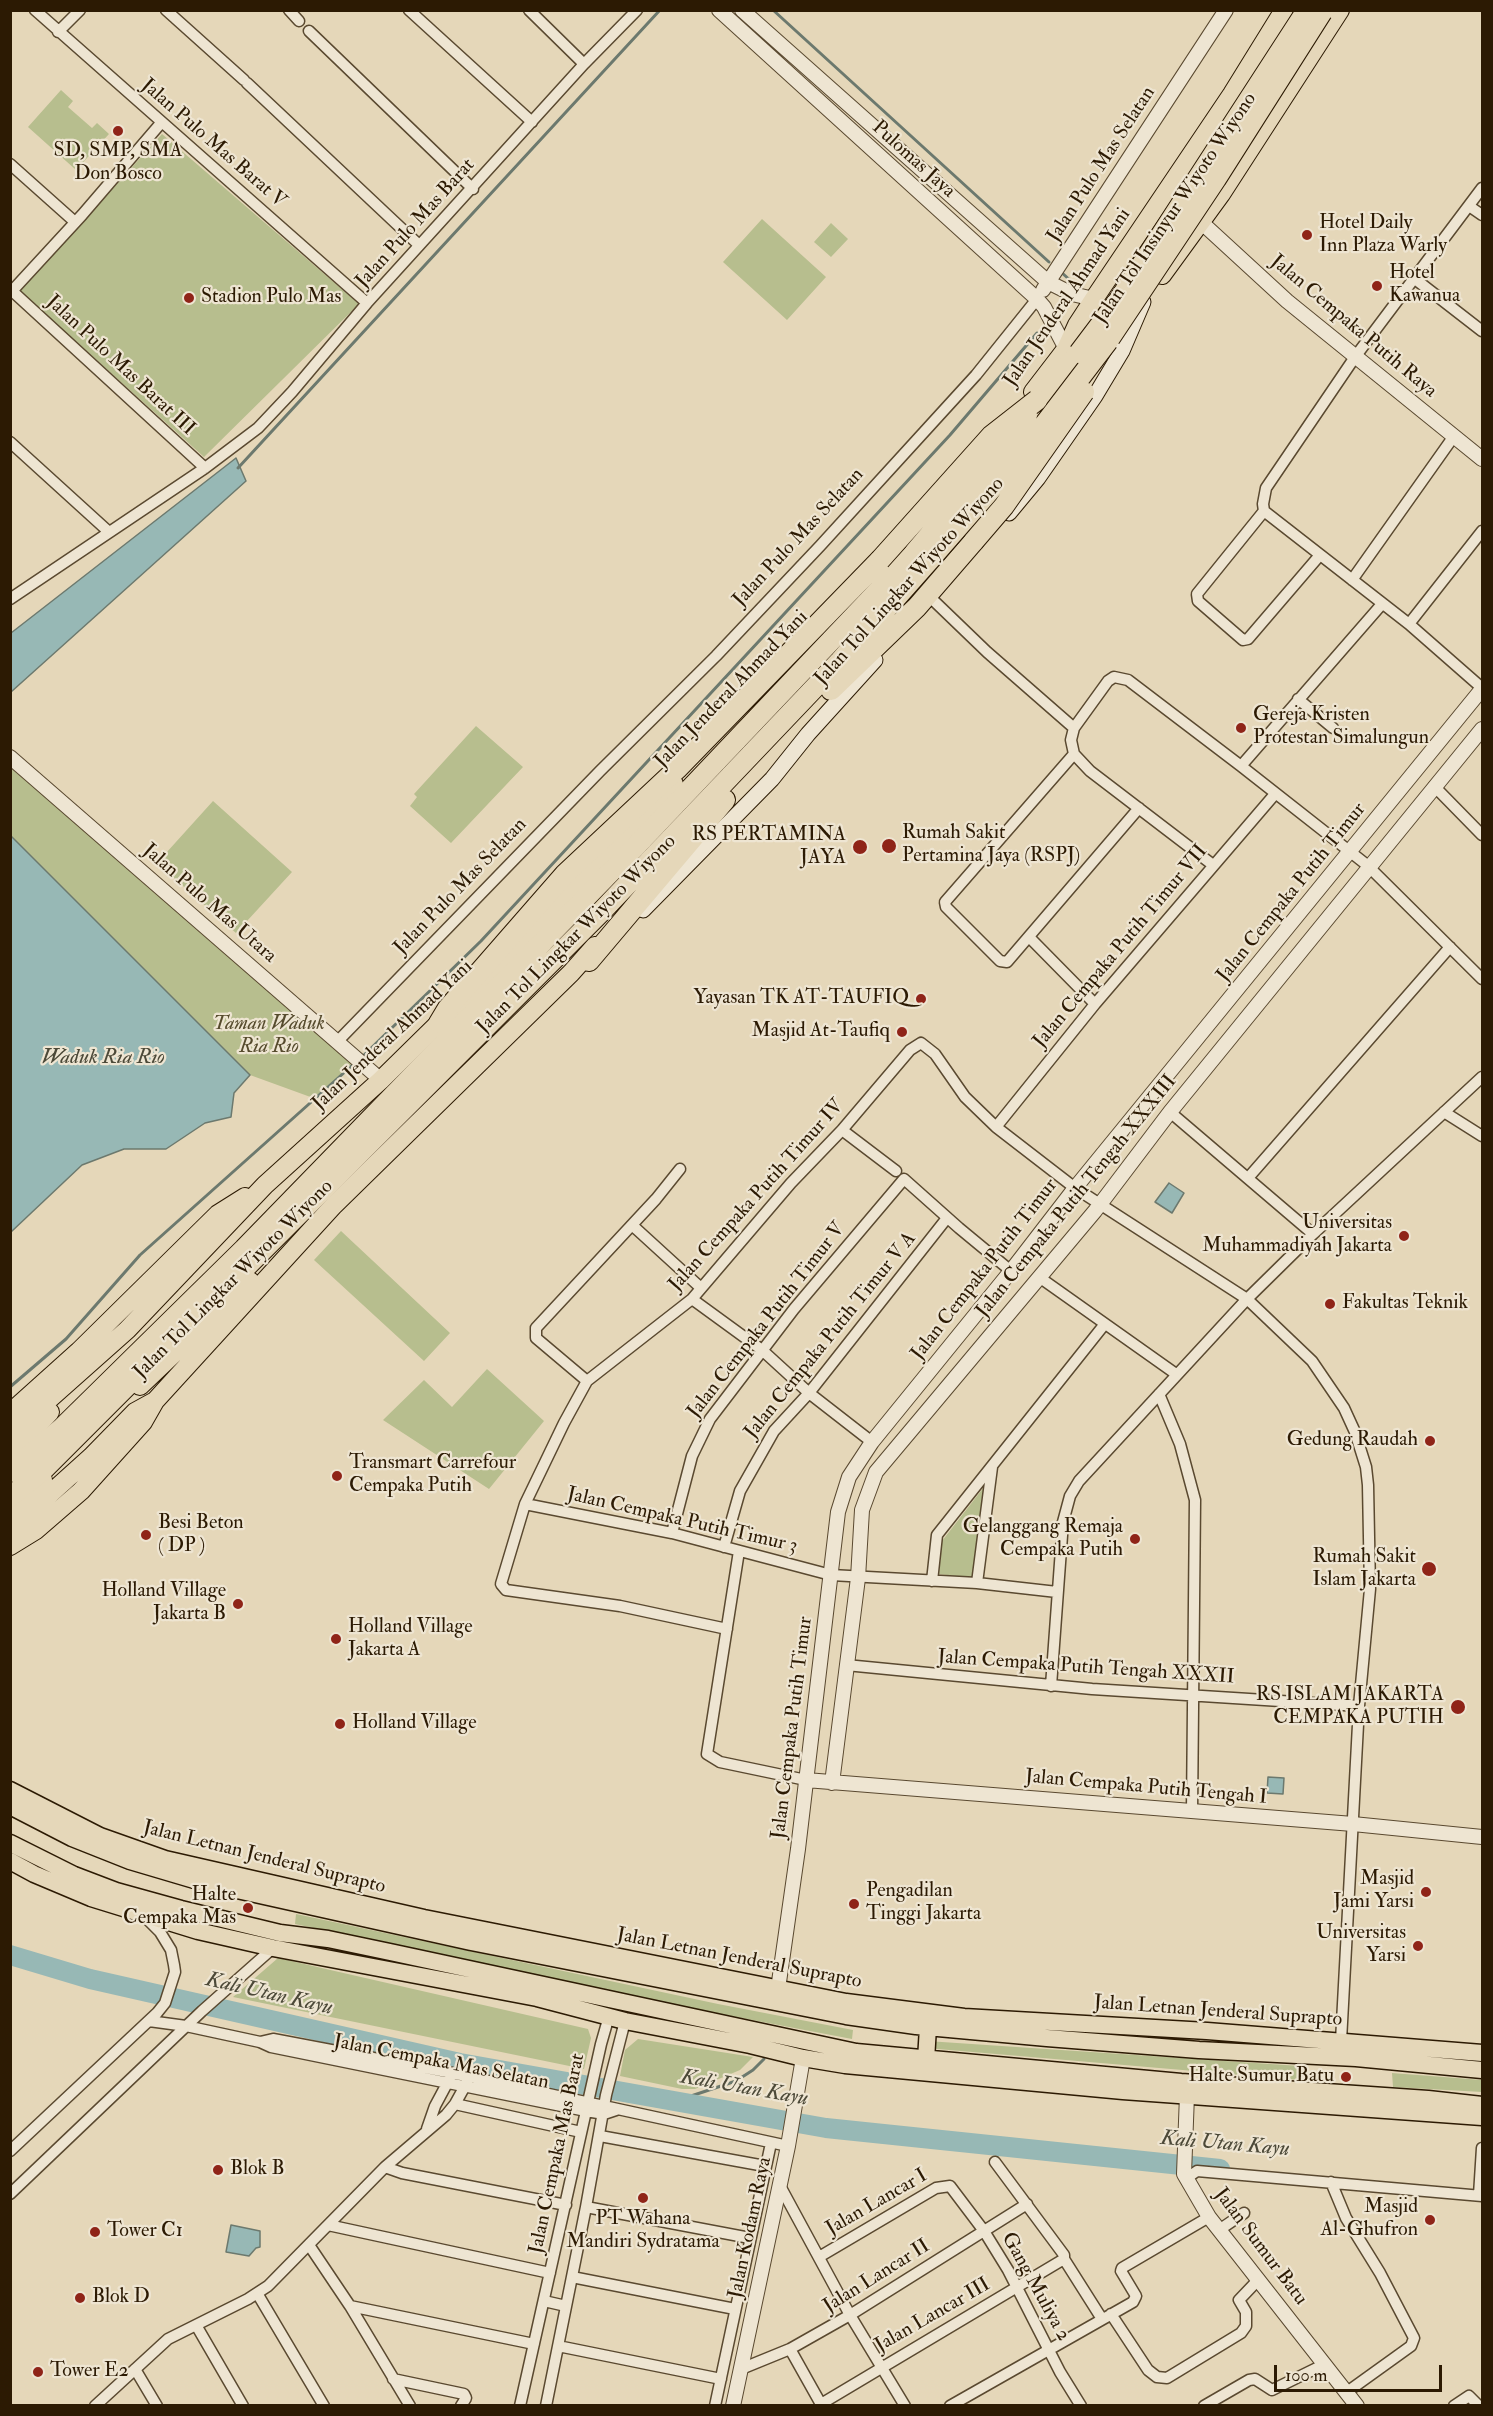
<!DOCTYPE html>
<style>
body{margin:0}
#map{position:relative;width:1493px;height:2416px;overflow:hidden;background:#e5d7b9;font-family:"IM FELL Double Pica",serif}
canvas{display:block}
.frame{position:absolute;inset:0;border:12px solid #2c1a03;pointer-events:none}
.scale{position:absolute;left:1274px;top:2365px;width:168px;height:27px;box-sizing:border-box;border:3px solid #2c1a03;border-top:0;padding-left:8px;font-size:18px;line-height:21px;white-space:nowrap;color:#2c1a03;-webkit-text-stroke:4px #eee5d2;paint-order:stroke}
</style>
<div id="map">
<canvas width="1493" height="2416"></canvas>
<div class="frame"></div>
<div class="scale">100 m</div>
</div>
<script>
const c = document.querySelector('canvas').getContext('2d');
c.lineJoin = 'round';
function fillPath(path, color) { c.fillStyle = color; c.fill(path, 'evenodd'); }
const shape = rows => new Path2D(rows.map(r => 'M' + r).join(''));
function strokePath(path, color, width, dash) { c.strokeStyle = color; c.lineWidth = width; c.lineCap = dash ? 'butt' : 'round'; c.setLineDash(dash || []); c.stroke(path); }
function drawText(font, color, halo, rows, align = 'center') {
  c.font = font + ' "IM FELL Double Pica",serif'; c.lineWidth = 4.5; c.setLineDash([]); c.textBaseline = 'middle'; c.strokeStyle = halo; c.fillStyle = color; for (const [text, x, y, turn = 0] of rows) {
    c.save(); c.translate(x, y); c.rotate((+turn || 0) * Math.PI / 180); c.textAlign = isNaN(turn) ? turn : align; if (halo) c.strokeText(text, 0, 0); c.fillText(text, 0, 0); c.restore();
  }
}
fillPath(shape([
 [61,90,73,101,68,107,92,128,97,123,109,134,76,170,28,127],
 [162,134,359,304,204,457,20,291],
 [762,219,826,277,787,320,723,262],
 [831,223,848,239,831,257,814,242],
 [476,726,523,767,451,843,410,806,417,797,414,794],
 [10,762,358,1060,316,1099,250,1075,11,836],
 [213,801,292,872,236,933,157,863],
 [341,1231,450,1333,424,1361,314,1260],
 [487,1369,544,1421,489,1489,383,1420,424,1380,452,1407],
 [984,1487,972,1578,939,1574,942,1541],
 [296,1914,718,2004,853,2030,852,2039,684,2007,295,1924],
 [278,1958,588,2029,591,2038,584,2069,233,1997],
 [638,2039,753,2057,740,2070,695,2089,682,2089,620,2076,625,2050],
 [927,2041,1300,2066,1299,2080,926,2048],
 [1392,2073,1482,2080,1482,2092,1393,2087]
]), '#b7be8e');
const water = shape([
 [236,458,246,481,11,692,11,633,236,458],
 [11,836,250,1075,234,1093,231,1117,205,1123,166,1149,124,1149,82,1165,11,1232,11,836],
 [1169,1183,1184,1193,1172,1213,1155,1202,1169,1183],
 [1268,1777,1284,1778,1283,1794,1267,1793,1268,1777],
 [231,2225,260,2231,260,2247,256,2248,249,2256,226,2252,231,2225]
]);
fillPath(water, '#97b8b5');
strokePath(water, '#6c796e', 1.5);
strokePath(shape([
 [773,10,1049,262],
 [1061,272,1072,282],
 [238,468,660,10],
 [361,1058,481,941,950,435,1037,333],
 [10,1387,66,1339,140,1255,356,1062],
 [676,2101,736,2081,753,2070,764,2059]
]), '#6c796e', 3);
strokePath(shape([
 [10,1955,90,1979,460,2063,826,2128,1220,2169]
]), '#97b8b5', 20);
const minor = shape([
 [35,10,367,303],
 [166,10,244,80],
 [289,10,299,21],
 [409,10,532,122],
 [529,10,584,64],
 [309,31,473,189],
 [58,32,80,10],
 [247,83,419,245],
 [10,164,75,222],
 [1482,188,1355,357,1266,488,1263,504,1264,511,1409,624,1482,688],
 [1469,206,1482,215],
 [1415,279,1482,331],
 [10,289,205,468],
 [12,291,82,215,161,123],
 [10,442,109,532],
 [1264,511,1197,594,1198,601,1243,640,1248,639,1320,555],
 [1352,580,1454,436],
 [10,599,205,468,258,428,292,392,367,303,584,64,637,10],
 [933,600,987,652,1074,728],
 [1409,624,1482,531],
 [1298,699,1333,728],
 [1074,754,1071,740,1074,728,1108,681,1114,677,1128,680,1241,766,1367,865,1482,979],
 [1074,754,945,902,946,907,1000,961,1007,962,1139,808],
 [1074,754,1090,771,1213,865],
 [1241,766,1382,604],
 [1434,786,1482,835],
 [1029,937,1095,1004],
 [337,1042,600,771,716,656,820,546,976,375,1037,299],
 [1170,1112,1313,1234],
 [1444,1112,1482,1136],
 [996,1127,1095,1004,1275,794],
 [842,1130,896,1171],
 [1248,1178,1450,947],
 [632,1225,701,1288],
 [1039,1277,1176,1374],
 [692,1299,762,1350,809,1393,872,1442],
 [587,1381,536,1338,536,1328,656,1199,680,1169],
 [1159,1394,1180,1444,1195,1500,1192,1811],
 [525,1504,672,1533,831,1575,977,1583,1057,1592],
 [672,1533,692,1456,710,1419,794,1309,904,1179,959,1228,1011,1271],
 [724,1547,740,1491,774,1431,809,1393,947,1218],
 [739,1551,707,1754,720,1762,806,1780],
 [932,1581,937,1535,1104,1325],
 [977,1583,992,1467],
 [727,1629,620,1606,506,1590,501,1584,525,1504,564,1423,587,1381,692,1299,791,1183,842,1130,910,1050,921,1043,935,1054,965,1097,996,1127,1075,1188,1247,1299,1312,1361,1344,1408,1355,1432,1366,1467,1368,1485,1370,1589,1359,1706,1341,2041],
 [846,1665,1092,1689,1359,1706],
 [1051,1686,1063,1522,1070,1496,1079,1481,1247,1299,1313,1234,1482,1077],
 [149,2021,186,2026,260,2042,271,2047,586,2111,604,2114,616,2110],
 [260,2042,273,2039,452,2073,788,2146],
 [455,2104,581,2132],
 [427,2129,435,2106,450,2078],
 [600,2136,765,2166],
 [10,2151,157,2013,165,2003,175,1972,174,1965,171,1950,160,1932,144,1916],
 [995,2162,1064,2255,1064,2259,1102,2319],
 [385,2167,402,2173,566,2205],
 [1187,2178,1197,2171,1482,2196],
 [1331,2182,1346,2218,1380,2273,1414,2338,1411,2346,1347,2392],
 [779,2184,850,2315,905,2406],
 [10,2194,202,2011,273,1948],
 [1479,2195,1482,2148],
 [586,2207,750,2238],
 [328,2225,550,2273],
 [1219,2230,1244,2213],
 [309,2245,350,2306,410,2406],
 [819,2257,936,2188,950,2186,984,2231,1008,2270,1060,2372,1081,2406],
 [572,2277,735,2309],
 [257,2293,324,2406],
 [544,2301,566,2306],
 [350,2306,534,2344],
 [1111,2314,1148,2370,1157,2377,1167,2378,1241,2333,1246,2326,1246,2312,1239,2300,1259,2279],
 [196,2325,243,2406],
 [558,2346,721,2379],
 [790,2349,822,2406],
 [135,2369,157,2406],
 [741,2369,790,2349,850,2315,1027,2204],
 [393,2379,464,2394,466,2398,461,2406],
 [821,2404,1064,2259],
 [95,2406,168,2339,248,2299,268,2286,385,2167,446,2115,455,2104,470,2077],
 [520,2406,601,2044,609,2016],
 [546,2406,586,2207,606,2095,625,2021],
 [715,2406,771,2143],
 [950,2406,1133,2302,1136,2296,1121,2271,1122,2268,1209,2217],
 [1204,2406,1249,2380,1255,2379,1272,2390,1325,2364],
 [1454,2406,1469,2396,1479,2406]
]);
const tertiary = shape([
 [719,10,1037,299,1044,307,1066,349],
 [742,10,1048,282,1072,294,1094,299],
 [1201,222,1287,301,1482,459],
 [1043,290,1226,10],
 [10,757,381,1080],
 [806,1780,1353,1824,1482,1837],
 [832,1783,858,1578,862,1510,876,1472,1095,1211,1170,1112,1482,729],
 [778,1989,798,1849,838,1512,849,1477,872,1442,1011,1271,1075,1188,1482,689],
 [1187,2095,1184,2174,1209,2217,1357,2406],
 [733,2406,788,2146,803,2058]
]);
const secondary = shape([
 [1009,513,1038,478,1095,396,1122,351,1143,302],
 [643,910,772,779,808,734,875,660]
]);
const primary = shape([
 [10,1790,100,1836,165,1859,424,1918,846,2002,964,2017,1207,2031,1482,2053],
 [10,1806,72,1838,130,1861,201,1882,471,1942,846,2016,916,2026,1047,2038,1199,2050,1356,2058,1482,2070],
 [10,1843,74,1875,116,1891,181,1909,280,1933,328,1939,390,1952,856,2052,1181,2082,1428,2099,1482,2105],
 [10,1861,34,1874,91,1898,198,1931,273,1948,537,1998,625,2021,750,2045,803,2058,845,2065,1123,2091,1482,2117],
 [926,2060,928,2027]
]);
const trunk = shape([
 [1162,275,1221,194,1340,10],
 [1033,392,1066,349,1077,325,1094,299,1232,94,1284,10],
 [140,1386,250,1281],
 [10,1413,79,1351,218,1214,245,1197],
 [10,1434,127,1330,265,1185,381,1080,439,1023,453,1013,674,784],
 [10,1455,50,1412],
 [10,1511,43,1480],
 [10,1530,91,1457,135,1412,155,1401,334,1205,571,973,595,946],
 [10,1546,36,1530,81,1491,143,1422,155,1401]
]);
const motorway = shape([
 [1037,400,1079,353],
 [831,690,917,607,974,541],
 [589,961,725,800],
 [439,1023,448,1008,565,874,677,769,880,560],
 [10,1472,62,1428,244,1249,635,847,915,552],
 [10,1497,41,1472,600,913,840,661,933,556]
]);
strokePath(minor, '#5a4930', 13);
strokePath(tertiary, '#5a4930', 16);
strokePath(secondary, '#2c1a03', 17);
strokePath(primary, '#2c1a03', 19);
strokePath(trunk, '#2c1a03', 20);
strokePath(motorway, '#2c1a03', 22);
strokePath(minor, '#eee5d2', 10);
strokePath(tertiary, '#eee5d2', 14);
strokePath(secondary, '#eee5d2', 15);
strokePath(primary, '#e5d7b9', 16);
strokePath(trunk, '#e5d7b9', 18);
strokePath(motorway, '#e5d7b9', 20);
const motorwayBridge = shape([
 [1110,338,1216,179,1322,12],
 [1079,353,1119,300,1307,10],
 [974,541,1004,506,1084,392],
 [915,552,1004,447,1027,415],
 [933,556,1021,455,1108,341],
 [880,560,991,436,1037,400]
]);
strokePath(motorwayBridge, '#2c1a03', 22, []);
strokePath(motorwayBridge, '#e5d7b9', 20);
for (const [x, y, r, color] of [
 [118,131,6,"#8f2418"],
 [1307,235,6,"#8f2418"],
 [1377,286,6,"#8f2418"],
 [189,298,6,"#8f2418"],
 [1241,728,6,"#8f2418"],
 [889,846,8,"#8f2418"],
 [860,847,8,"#8f2418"],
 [921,999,6,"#8f2418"],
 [902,1032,6,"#8f2418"],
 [1404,1236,6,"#8f2418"],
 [1330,1304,6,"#8f2418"],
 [1430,1441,6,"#8f2418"],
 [337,1476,6,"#8f2418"],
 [146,1535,6,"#8f2418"],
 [1135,1539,6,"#8f2418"],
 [1429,1569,8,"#8f2418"],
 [238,1604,6,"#8f2418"],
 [336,1639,6,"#8f2418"],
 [1458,1707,8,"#8f2418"],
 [340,1724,6,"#8f2418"],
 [1426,1892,6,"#8f2418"],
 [854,1904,6,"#8f2418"],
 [248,1908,6,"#8f2418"],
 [1418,1946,6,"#8f2418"],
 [1346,2077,6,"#8f2418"],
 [218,2170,6,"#8f2418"],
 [643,2198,6,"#8f2418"],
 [1430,2220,6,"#8f2418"],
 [95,2232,6,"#8f2418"],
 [80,2298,6,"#8f2418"],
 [38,2372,6,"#8f2418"]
]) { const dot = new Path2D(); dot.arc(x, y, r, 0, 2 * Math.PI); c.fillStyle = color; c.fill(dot); strokePath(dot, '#eee5d2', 2); }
drawText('20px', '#2c1a03', '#eee5d2', [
 ["Jalan Pulo Mas Barat V",213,144,41],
 ["Pulomas Jaya",913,160,42],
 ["Jalan Pulo Mas Selatan",1102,165,-57],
 ["Jalan Tol Insinyur Wiyoto Wiyono",1176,209,-56],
 ["Jalan Pulo Mas Barat",416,224,-48],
 ["Jalan Jenderal Ahmad Yani",1068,298,-56],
 ["Jalan Cempaka Putih Raya",1353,327,40],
 ["Jalan Pulo Mas Barat III",120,366,43],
 ["Jalan Pulo Mas Selatan",799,538,-47],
 ["Jalan Tol Lingkar Wiyoto Wiyono",910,582,-48],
 ["Jalan Jenderal Ahmad Yani",732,690,-46],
 ["Jalan Pulo Mas Selatan",461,887,-46],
 ["Jalan Cempaka Putih Timur",1292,893,-51],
 ["Jalan Pulo Mas Utara",209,904,41],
 ["Jalan Tol Lingkar Wiyoto Wiyono",577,935,-45],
 ["Jalan Cempaka Putih Timur VII",1121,947,-50],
 ["Jalan Jenderal Ahmad Yani",393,1036,-43],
 ["Jalan Cempaka Putih Timur IV",757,1196,-48],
 ["Jalan Cempaka Putih Tengah XXXIII",1077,1197,-51],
 ["Jalan Cempaka Putih Timur",985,1270,-52],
 ["Jalan Tol Lingkar Wiyoto Wiyono",234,1280,-45],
 ["Jalan Cempaka Putih Timur V",767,1321,-52],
 ["Jalan Cempaka Putih Timur V A",831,1336,-51],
 ["Jalan Cempaka Putih Timur 3",682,1521,13],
 ["Jalan Cempaka Putih Tengah XXXII",1086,1668,4],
 ["Jalan Cempaka Putih Timur",793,1728,-83],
 ["Jalan Cempaka Putih Tengah I",1146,1788,5],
 ["Jalan Letnan Jenderal Suprapto",264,1858,14],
 ["Jalan Letnan Jenderal Suprapto",739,1959,11],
 ["Jalan Letnan Jenderal Suprapto",1218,2012,4],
 ["Jalan Cempaka Mas Selatan",441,2063,11],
 ["Jalan Cempaka Mas Barat",558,2154,-78],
 ["Jalan Lancar I",877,2203,-30],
 ["Jalan Kodam Raya",751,2228,-78],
 ["Jalan Sumur Batu",1260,2247,53],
 ["Jalan Lancar II",877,2277,-32],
 ["Gang Muliya 2",1035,2287,61],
 ["Jalan Lancar III",933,2316,-30]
]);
drawText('20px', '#2c1a03', '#eee5d2', [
 ["SD, SMP, SMA",118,152,"center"],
 ["Don Bosco",118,175,"center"],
 ["Hotel Daily",1319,224],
 ["Inn Plaza Warly",1319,247],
 ["Hotel",1389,274],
 ["Kawanua",1389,297],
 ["Stadion Pulo Mas",201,298],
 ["Gereja Kristen",1253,716],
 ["Protestan Simalungun",1253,739],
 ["Rumah Sakit",902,834],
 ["Pertamina Jaya (RSPJ)",902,857],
 ["RS PERTAMINA",846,836,"right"],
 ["JAYA",846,859,"right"],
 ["Yayasan TK AT-TAUFIQ",909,999,"right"],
 ["Masjid At-Taufiq",890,1032,"right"],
 ["Universitas",1392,1224,"right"],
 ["Muhammadiyah Jakarta",1392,1247,"right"],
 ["Fakultas Teknik",1342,1304],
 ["Gedung Raudah",1418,1441,"right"],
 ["Transmart Carrefour",349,1464],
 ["Cempaka Putih",349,1487],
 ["Besi Beton",158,1524],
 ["( DP )",158,1547],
 ["Gelanggang Remaja",1123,1528,"right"],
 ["Cempaka Putih",1123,1551,"right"],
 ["Rumah Sakit",1416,1558,"right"],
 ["Islam Jakarta",1416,1581,"right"],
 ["Holland Village",226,1592,"right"],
 ["Jakarta B",226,1615,"right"],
 ["Holland Village",348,1628],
 ["Jakarta A",348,1651],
 ["RS ISLAM JAKARTA",1444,1696,"right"],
 ["CEMPAKA PUTIH",1444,1719,"right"],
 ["Holland Village",352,1724],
 ["Masjid",1414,1880,"right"],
 ["Jami Yarsi",1414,1903,"right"],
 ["Pengadilan",866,1892],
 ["Tinggi Jakarta",866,1915],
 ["Halte",236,1896,"right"],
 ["Cempaka Mas",236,1919,"right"],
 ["Universitas",1406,1934,"right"],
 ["Yarsi",1406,1957,"right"],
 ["Halte Sumur Batu",1334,2077,"right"],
 ["Blok B",230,2170],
 ["Masjid",1418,2208,"right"],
 ["Al-Ghufron",1418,2231,"right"],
 ["PT Wahana",643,2220,"center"],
 ["Mandiri Sydratama",643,2243,"center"],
 ["Tower C1",107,2232],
 ["Blok D",92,2298],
 ["Tower E2",50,2372]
], 'left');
drawText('italic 20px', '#564b2d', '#eee5d2', [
 ["Taman Waduk",269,1025],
 ["Ria Rio",269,1048]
]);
drawText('italic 21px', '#4c4938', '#eee5d2', [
 ["Waduk Ria Rio",103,1058],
 ["Kali Utan Kayu",269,1995,13],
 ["Kali Utan Kayu",744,2089,10],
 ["Kali Utan Kayu",1225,2145,5]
]);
</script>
